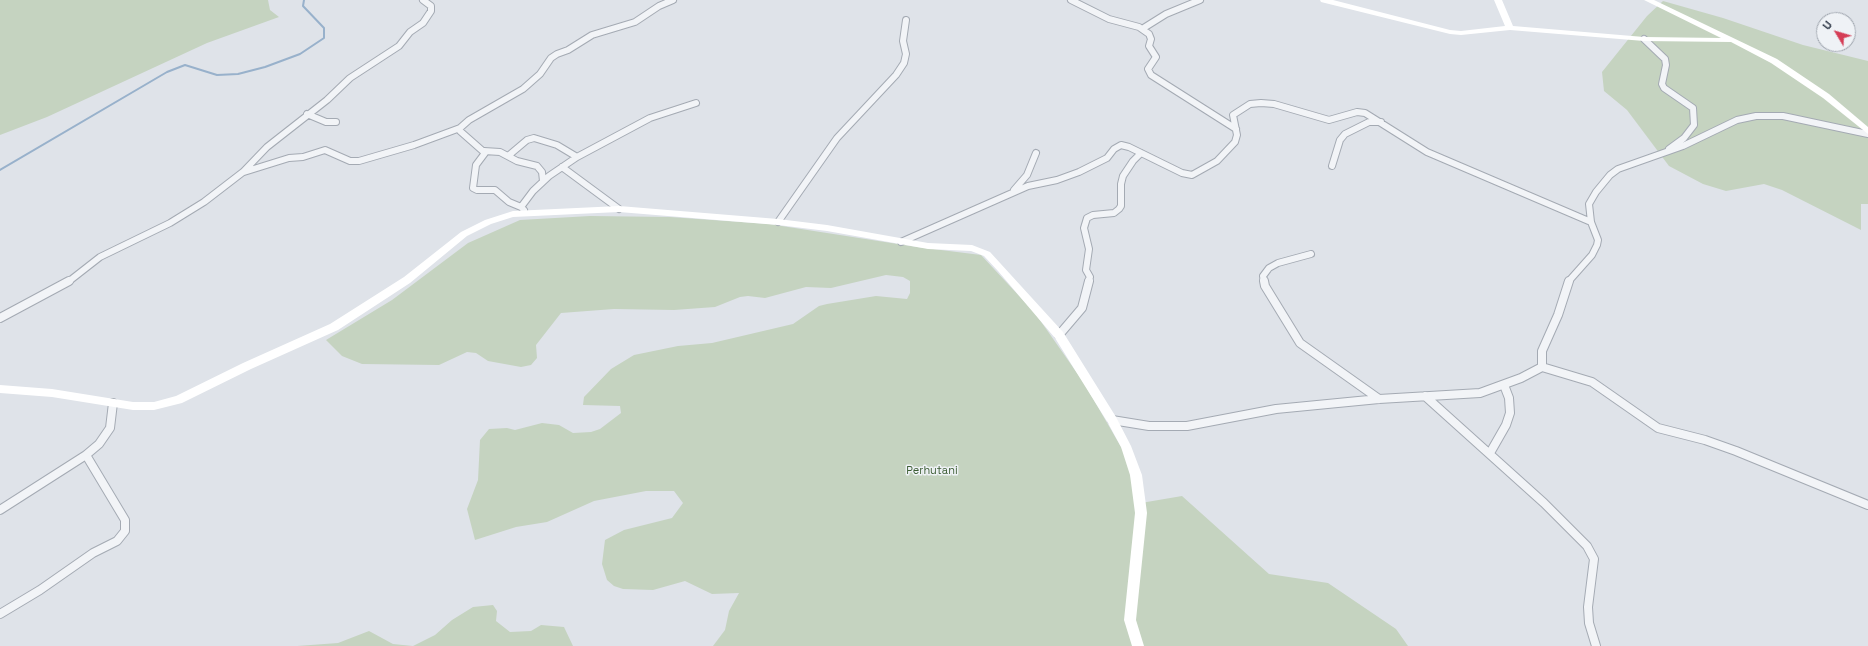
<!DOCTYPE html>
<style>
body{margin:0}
#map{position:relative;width:1868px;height:646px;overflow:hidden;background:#dfe3e9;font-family:"Space Grotesk",sans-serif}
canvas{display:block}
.north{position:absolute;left:1816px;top:12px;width:40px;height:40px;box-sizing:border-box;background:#eff2f6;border:1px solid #9fa5ae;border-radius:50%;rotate:308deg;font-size:11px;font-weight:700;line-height:16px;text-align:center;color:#273141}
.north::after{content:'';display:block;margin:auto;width:14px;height:18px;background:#d53d56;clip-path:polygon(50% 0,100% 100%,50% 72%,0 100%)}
</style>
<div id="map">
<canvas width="1868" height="646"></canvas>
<div class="north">U</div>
</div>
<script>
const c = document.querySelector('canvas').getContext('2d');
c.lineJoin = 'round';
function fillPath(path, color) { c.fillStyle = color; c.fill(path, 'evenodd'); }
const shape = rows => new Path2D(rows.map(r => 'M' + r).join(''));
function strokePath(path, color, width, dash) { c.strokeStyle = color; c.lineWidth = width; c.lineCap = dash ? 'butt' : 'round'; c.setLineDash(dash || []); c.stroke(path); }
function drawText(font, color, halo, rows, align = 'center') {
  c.font = font + ' "Space Grotesk",sans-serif'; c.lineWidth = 3; c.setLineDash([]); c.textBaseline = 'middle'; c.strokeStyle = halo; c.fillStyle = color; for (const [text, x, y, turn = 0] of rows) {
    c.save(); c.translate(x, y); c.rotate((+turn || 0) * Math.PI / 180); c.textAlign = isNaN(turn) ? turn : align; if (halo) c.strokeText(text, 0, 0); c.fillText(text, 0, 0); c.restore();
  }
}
fillPath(shape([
 [0,0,268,0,270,10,279,17,207,43,47,117,0,135],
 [1663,1,1723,18,1803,45,1868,61,1868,204,1861,204,1861,230,1782,190,1764,184,1726,191,1703,184,1669,166,1627,110,1604,91,1602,72,1647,16],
 [590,216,670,217,769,224,917,247,981,255,1035,313,1084,383,1128,459,1135,504,1182,496,1269,574,1328,583,1396,629,1408,646,713,646,725,630,729,611,739,593,712,594,685,581,653,590,623,589,614,586,607,580,602,564,605,540,624,530,672,518,683,503,674,491,646,491,594,501,547,522,516,527,475,540,467,509,478,480,480,440,489,429,507,428,515,430,542,423,559,425,573,433,591,432,600,429,621,413,620,406,583,405,584,397,611,369,634,355,678,346,712,343,793,324,819,306,827,304,876,296,907,299,910,293,910,281,903,277,886,275,831,288,806,287,765,298,748,296,740,297,715,307,674,310,614,309,561,313,536,345,537,358,531,365,521,367,488,361,476,353,467,352,439,365,362,364,342,356,326,340,392,300,468,243,520,220],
 [493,605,497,611,496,621,510,632,531,631,541,625,564,627,573,646,297,646,338,643,369,631,393,644,413,646,435,635,452,620,473,607]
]), '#c5d3c0');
strokePath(shape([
 [0,170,167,72,185,65,217,75,238,74,265,67,300,54,324,38,324,28,303,6,304,0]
]), '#98b1cb', 2);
const streetFar1 = shape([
 [1071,0,1109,19,1139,27,1149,34,1151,39,1149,46,1156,57,1148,69,1151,75,1236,129],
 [1142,29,1166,14,1200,0],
 [1644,39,1665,59,1666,65,1662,84,1664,88,1693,108,1694,125,1684,138,1669,149],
 [307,114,326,122,336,122],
 [484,151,500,152,517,161,537,166,542,172,543,181],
 [508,156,527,140,534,138,557,145,577,157],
 [1332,166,1340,140,1345,134,1369,122,1381,122],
 [562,167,619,209],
 [244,172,289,158,303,157,325,150,350,161,359,161,414,145,460,128],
 [1014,190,1027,175,1036,153],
 [521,207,509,202,495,190,477,190,473,188,476,165,485,153,460,131,460,128,469,120,523,89,540,74,551,58,557,54,568,50,592,35,635,22,659,6,673,0],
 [524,210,521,207,533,191,549,176,577,157,650,118,696,103],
 [778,222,837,138,896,75,904,63,906,54,903,41,906,20],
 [901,242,1028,186,1057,180,1079,172,1107,158,1114,149,1121,145,1129,147,1182,173,1192,175,1217,161,1235,142,1237,135,1233,115,1250,104,1261,103,1274,104,1329,120,1357,112,1365,113,1427,152,1591,222],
 [68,282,100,257,170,223,204,202,243,172,267,147,327,100,350,78,399,46,410,32,423,23,431,11,431,6,423,0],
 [1088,282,1090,277,1086,270,1089,249,1084,228,1087,218,1093,215,1114,213,1119,209,1121,206,1121,184,1123,176,1133,161,1141,153],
 [1264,282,1263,276,1269,268,1278,263,1311,254],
 [1568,282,1592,255,1597,245,1598,240,1591,222,1589,204,1596,192,1610,175,1618,169,1683,146,1737,120,1756,116,1783,116,1868,134]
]);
const street = shape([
 [1264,281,1265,286,1300,343,1379,399],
 [0,318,69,281],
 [1059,335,1082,308,1089,281],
 [1542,367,1592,382,1658,428,1705,440,1736,451,1868,505],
 [1425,396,1544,503,1587,546,1594,559,1588,607,1589,623,1596,646],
 [1112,420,1149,426,1187,426,1276,409,1379,399,1480,393,1521,378,1542,367,1542,351,1558,315,1569,281],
 [1490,453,1506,425,1510,413,1509,398,1504,385],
 [0,510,86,455,99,444,110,428,113,403],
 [0,614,40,590,93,553,117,541,125,531,125,520,86,455]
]);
strokePath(streetFar1, '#a4aab3', 8);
strokePath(street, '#a4aab3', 10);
strokePath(streetFar1, '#f2f4f7', 6);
strokePath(street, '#f2f4f7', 8);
fillPath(shape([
 [1320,0,1333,0,1450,30,1461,31,1505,26,1494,0,1502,0,1513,26,1644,37,1721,38,1644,0,1654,0,1777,59,1829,94,1868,127,1868,134,1823,98,1771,63,1731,42,1644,41,1510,30,1461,35,1450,34,1321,2,1320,0],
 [619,206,778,219,827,225,928,243,972,245,990,252,1063,332,1116,417,1131,446,1142,475,1147,513,1136,620,1144,646,1132,646,1124,620,1135,513,1130,475,1121,447,1108,423,1055,338,998,271,984,256,971,251,928,249,827,231,778,225,619,212,513,217,491,224,467,236,410,283,338,330,251,369,182,403,154,410,133,410,52,397,0,393,0,385,52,389,133,402,154,402,176,396,243,363,330,324,404,277,461,232,485,220,513,211,619,206]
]), '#fff');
drawText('11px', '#3c5d34', '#eff2f6', [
 ["Perhutani",932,471]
]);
</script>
